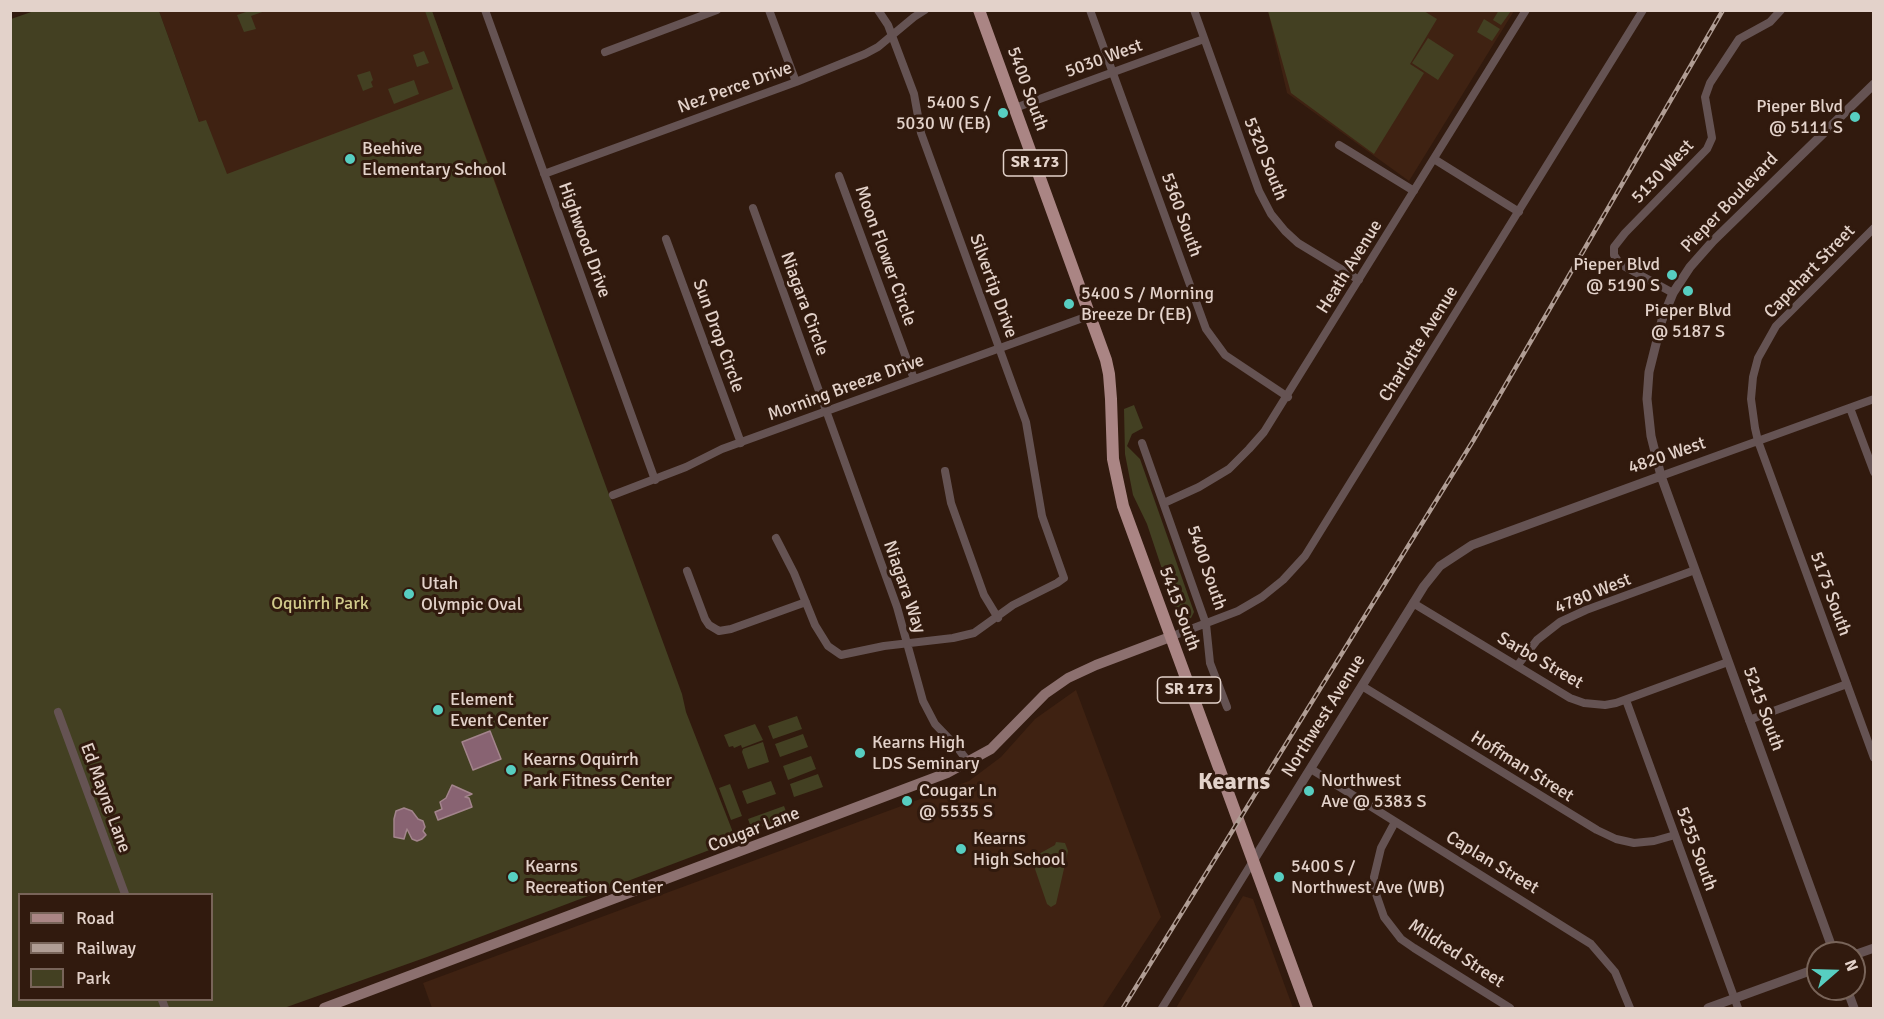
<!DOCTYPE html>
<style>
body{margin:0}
#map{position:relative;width:1884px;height:1019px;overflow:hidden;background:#311a0e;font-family:Signika,sans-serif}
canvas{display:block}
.frame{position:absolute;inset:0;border:12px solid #e3d2ca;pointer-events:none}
.legend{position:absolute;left:18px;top:893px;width:195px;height:108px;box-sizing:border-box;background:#311a0e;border:2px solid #786459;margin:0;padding:8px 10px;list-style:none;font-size:18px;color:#e3d2ca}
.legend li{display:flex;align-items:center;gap:12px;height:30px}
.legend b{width:30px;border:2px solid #786459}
.north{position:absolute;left:1806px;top:941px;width:60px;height:60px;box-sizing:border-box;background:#311a0e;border:2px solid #786459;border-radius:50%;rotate:70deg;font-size:16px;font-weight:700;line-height:24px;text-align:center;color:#e3d2ca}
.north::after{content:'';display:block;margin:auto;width:21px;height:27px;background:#57cec1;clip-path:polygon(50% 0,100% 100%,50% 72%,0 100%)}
</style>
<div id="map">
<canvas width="1884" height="1019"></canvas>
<div class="frame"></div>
<ul class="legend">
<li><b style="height:8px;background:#aa8584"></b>Road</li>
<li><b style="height:8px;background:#b09d94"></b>Railway</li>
<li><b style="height:16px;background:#434022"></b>Park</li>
</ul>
<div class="north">N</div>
</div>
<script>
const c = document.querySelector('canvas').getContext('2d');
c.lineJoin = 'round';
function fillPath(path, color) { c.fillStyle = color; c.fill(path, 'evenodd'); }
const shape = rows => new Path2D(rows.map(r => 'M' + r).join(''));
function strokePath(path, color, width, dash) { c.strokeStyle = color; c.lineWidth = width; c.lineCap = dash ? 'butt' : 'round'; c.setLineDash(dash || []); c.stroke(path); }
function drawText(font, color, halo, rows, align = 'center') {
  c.font = font + ' Signika,sans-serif'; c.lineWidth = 6; c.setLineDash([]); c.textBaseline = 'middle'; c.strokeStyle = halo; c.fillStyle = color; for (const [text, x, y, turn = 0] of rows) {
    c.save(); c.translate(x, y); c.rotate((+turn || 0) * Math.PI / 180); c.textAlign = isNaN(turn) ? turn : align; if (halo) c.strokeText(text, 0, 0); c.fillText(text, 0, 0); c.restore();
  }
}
fillPath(shape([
 [159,11,432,11,499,192,257,282],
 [1268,11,1514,11,1409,181,1287,93],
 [1076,690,1161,917,1102,1008,432,1008,423,983,969,781,1001,757,1035,719],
 [1243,896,1253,899,1293,1008,1176,1008]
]), '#3f2212');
fillPath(shape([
 [1499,10,1511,11,1501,25,1493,20],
 [34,11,159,11,199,122,206,120,227,174,453,89,425,11,432,11,682,694,686,712,736,840,427,957,284,1008,11,1008,11,19],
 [20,894,212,894,212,1000,20,1000],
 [249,11,265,11,251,16,256,29,244,32,237,15],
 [1268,11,1424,11,1437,19,1410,64,1424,73,1374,154,1291,93],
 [1484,19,1500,29,1492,41,1477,32],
 [1428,38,1454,55,1438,80,1412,63],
 [424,51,429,63,417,67,413,55],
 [370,71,373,80,371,82,373,87,363,91,357,75],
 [414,80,419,94,394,104,388,89],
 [1134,405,1143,428,1132,434,1127,446,1140,459,1194,612,1191,618,1184,620,1178,617,1147,524,1133,495,1125,454,1124,409],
 [797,716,802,729,773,739,768,726],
 [755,724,763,740,742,748,741,745,734,748,733,746,729,747,724,735],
 [803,734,808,747,780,757,775,744],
 [763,742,769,762,748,769,742,752,743,749],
 [811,756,816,769,788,780,783,766],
 [818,774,823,787,794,797,790,784],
 [771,781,776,794,747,804,742,791],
 [730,784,742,816,731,820,719,788],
 [784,806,788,817,752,830,748,819],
 [1056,842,1065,843,1068,851,1056,904,1051,907,1047,904,1035,869,1037,855,1055,845]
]), '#434022');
const water = shape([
 [490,731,501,759,473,770,462,742,490,731],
 [452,785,472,794,465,797,469,798,472,807,438,820,435,812,442,809,440,802,446,798,452,785],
 [404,808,412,811,418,819,423,821,425,827,423,831,426,835,422,839,417,841,412,839,407,829,404,839,394,837,394,819,396,811,404,808]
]);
fillPath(water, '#886372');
strokePath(water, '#a3848c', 1.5);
strokePath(shape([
 [485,10,655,480],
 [769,10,796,82],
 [1090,10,1206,329,1225,355,1288,397],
 [1194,10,1259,191,1271,214,1285,231,1298,243,1359,280],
 [605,52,717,10],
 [1015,108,1204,39],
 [1339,145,1414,191],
 [1434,159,1519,212],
 [544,174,796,82,865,54,878,47,914,17,925,10],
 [839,176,914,379],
 [753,208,897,607,923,701,935,724,957,747,969,763],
 [1874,228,1776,326,1758,358,1753,377,1751,399,1755,428,1758,441,1874,758],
 [666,239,741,443],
 [1673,293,1620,264,1614,255,1614,247,1625,233,1707,149,1712,138,1705,97,1710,83,1739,39,1770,22,1781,10],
 [1850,408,1874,472],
 [1142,443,1206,624,1210,663,1227,707],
 [945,471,951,503,984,595,998,618],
 [1661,476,1874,399],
 [613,495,686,467,722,449,1091,315],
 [1164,503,1199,487,1229,469,1249,449,1264,432,1526,10],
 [776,538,794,573,815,625,828,646,841,655,884,646,953,638,974,633,1013,605,1057,583,1064,578,1042,516,1026,422,921,133,914,94,888,25,878,10],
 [687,571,705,619,709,625,719,631,731,629,806,602],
 [1413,603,1570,698,1584,703,1605,705,1616,703,1728,662],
 [1170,637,1238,611,1262,597,1283,580,1305,556,1643,10],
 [1517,666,1537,640,1560,622,1586,610,1695,570],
 [1362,686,1597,830,1616,839,1634,843,1654,841,1675,835],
 [1626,700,1738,1008],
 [58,712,125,894],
 [1749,720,1847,684],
 [1311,769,1591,944,1615,972,1630,1008],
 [1395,822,1381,848,1374,877,1375,891,1384,917,1401,939,1414,948,1510,1008],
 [162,1000,165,1008],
 [1162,1008,1253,861]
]), '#655353', 8);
strokePath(shape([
 [1253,861,1424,586,1440,566,1472,545,1661,476],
 [1834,953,1661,476,1651,436,1647,399,1649,372,1662,320,1673,293,1690,267,1713,241,1874,84],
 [1854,955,1874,948],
 [1847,989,1854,1008],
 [1708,1008,1818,968]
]), '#655353', 9);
strokePath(shape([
 [324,1008,947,773,991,749,1045,694,1068,678,1096,665,1170,637]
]), '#8c706f', 10);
strokePath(shape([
 [979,10,1106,360,1109,374,1111,399,1113,459,1123,506,1307,1008]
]), '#aa8584', 12);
const rail = shape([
 [1123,1008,1473,441,1723,10]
]);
strokePath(rail, '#b09d94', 4.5);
strokePath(rail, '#311a0e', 2, [7]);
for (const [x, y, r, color] of [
 [1003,113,6,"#57cec1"],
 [1855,117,6,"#57cec1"],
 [350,159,6,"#57cec1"],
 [1672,275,6,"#57cec1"],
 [1688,291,6,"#57cec1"],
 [1069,304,6,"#57cec1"],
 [409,594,6,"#57cec1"],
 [438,710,6,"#57cec1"],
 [860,753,6,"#57cec1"],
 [511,770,6,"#57cec1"],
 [1309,791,6,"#57cec1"],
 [907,801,6,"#57cec1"],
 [961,849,6,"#57cec1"],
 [513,877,6,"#57cec1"],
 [1279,877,6,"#57cec1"]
]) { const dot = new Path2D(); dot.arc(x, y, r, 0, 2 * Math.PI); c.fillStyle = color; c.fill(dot); strokePath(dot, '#311a0e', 2); }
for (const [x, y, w] of [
 [1035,163,63],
 [1189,690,63]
]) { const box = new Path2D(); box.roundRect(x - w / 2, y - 13, w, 26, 4.5); c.fillStyle = '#311a0e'; c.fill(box); strokePath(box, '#e3d2ca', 1.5); }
drawText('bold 16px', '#e3d2ca', null, [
 ["SR 173",1035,163],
 ["SR 173",1189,690]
]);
drawText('18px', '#e3d2ca', '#311a0e', [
 ["5030 West",1104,59,-20],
 ["Nez Perce Drive",735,88,-20],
 ["5400 South",1027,89,70],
 ["5320 South",1265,159,68],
 ["5130 West",1663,172,-46],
 ["Pieper Boulevard",1730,203,-46],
 ["5360 South",1181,215,70],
 ["Highwood Drive",584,240,70],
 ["Moon Flower Circle",885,256,70],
 ["Heath Avenue",1350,267,-58],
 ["Capehart Street",1810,272,-46],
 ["Silvertip Drive",993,286,70],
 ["Niagara Circle",804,304,70],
 ["Sun Drop Circle",718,336,70],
 ["Charlotte Avenue",1419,344,-58],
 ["Morning Breeze Drive",846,388,-20],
 ["4820 West",1667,456,-19],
 ["5400 South",1206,568,71],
 ["Niagara Way",904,587,71],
 ["4780 West",1593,594,-22],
 ["5175 South",1830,594,70],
 ["5415 South",1179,609,70],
 ["Sarbo Street",1540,661,30],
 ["5215 South",1763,709,70],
 ["Northwest Avenue",1324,716,-58],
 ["Hoffman Street",1522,767,32],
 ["Ed Mayne Lane",105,798,70],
 ["Cougar Lane",754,830,-21],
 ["5255 South",1696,849,70],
 ["Caplan Street",1492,863,31],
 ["Mildred Street",1456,954,33]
]);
drawText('18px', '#e3d2ca', '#311a0e', [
 ["5400 S /",991,103,"right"],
 ["5030 W (EB)",991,124,"right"],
 ["Pieper Blvd",1843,107,"right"],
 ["@ 5111 S",1843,128,"right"],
 ["Beehive",362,149],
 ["Elementary School",362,170],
 ["Pieper Blvd",1660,265,"right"],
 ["@ 5190 S",1660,286,"right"],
 ["5400 S / Morning",1081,294],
 ["Breeze Dr (EB)",1081,315],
 ["Pieper Blvd",1688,311,"center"],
 ["@ 5187 S",1688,332,"center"],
 ["Utah",421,584],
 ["Olympic Oval",421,605],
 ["Element",450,700],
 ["Event Center",450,721],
 ["Kearns High",872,743],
 ["LDS Seminary",872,764],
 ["Kearns Oquirrh",523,760],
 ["Park Fitness Center",523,781],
 ["Northwest",1321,781],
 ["Ave @ 5383 S",1321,802],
 ["Cougar Ln",919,791],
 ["@ 5535 S",919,812],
 ["Kearns",973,839],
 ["High School",973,860],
 ["Kearns",525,867],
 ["Recreation Center",525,888],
 ["5400 S /",1291,867],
 ["Northwest Ave (WB)",1291,888]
], 'left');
drawText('18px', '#d1ca8b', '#311a0e', [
 ["Oquirrh Park",320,604]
]);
drawText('bold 24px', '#e3d2ca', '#311a0e', [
 ["Kearns",1234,783]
]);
</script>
